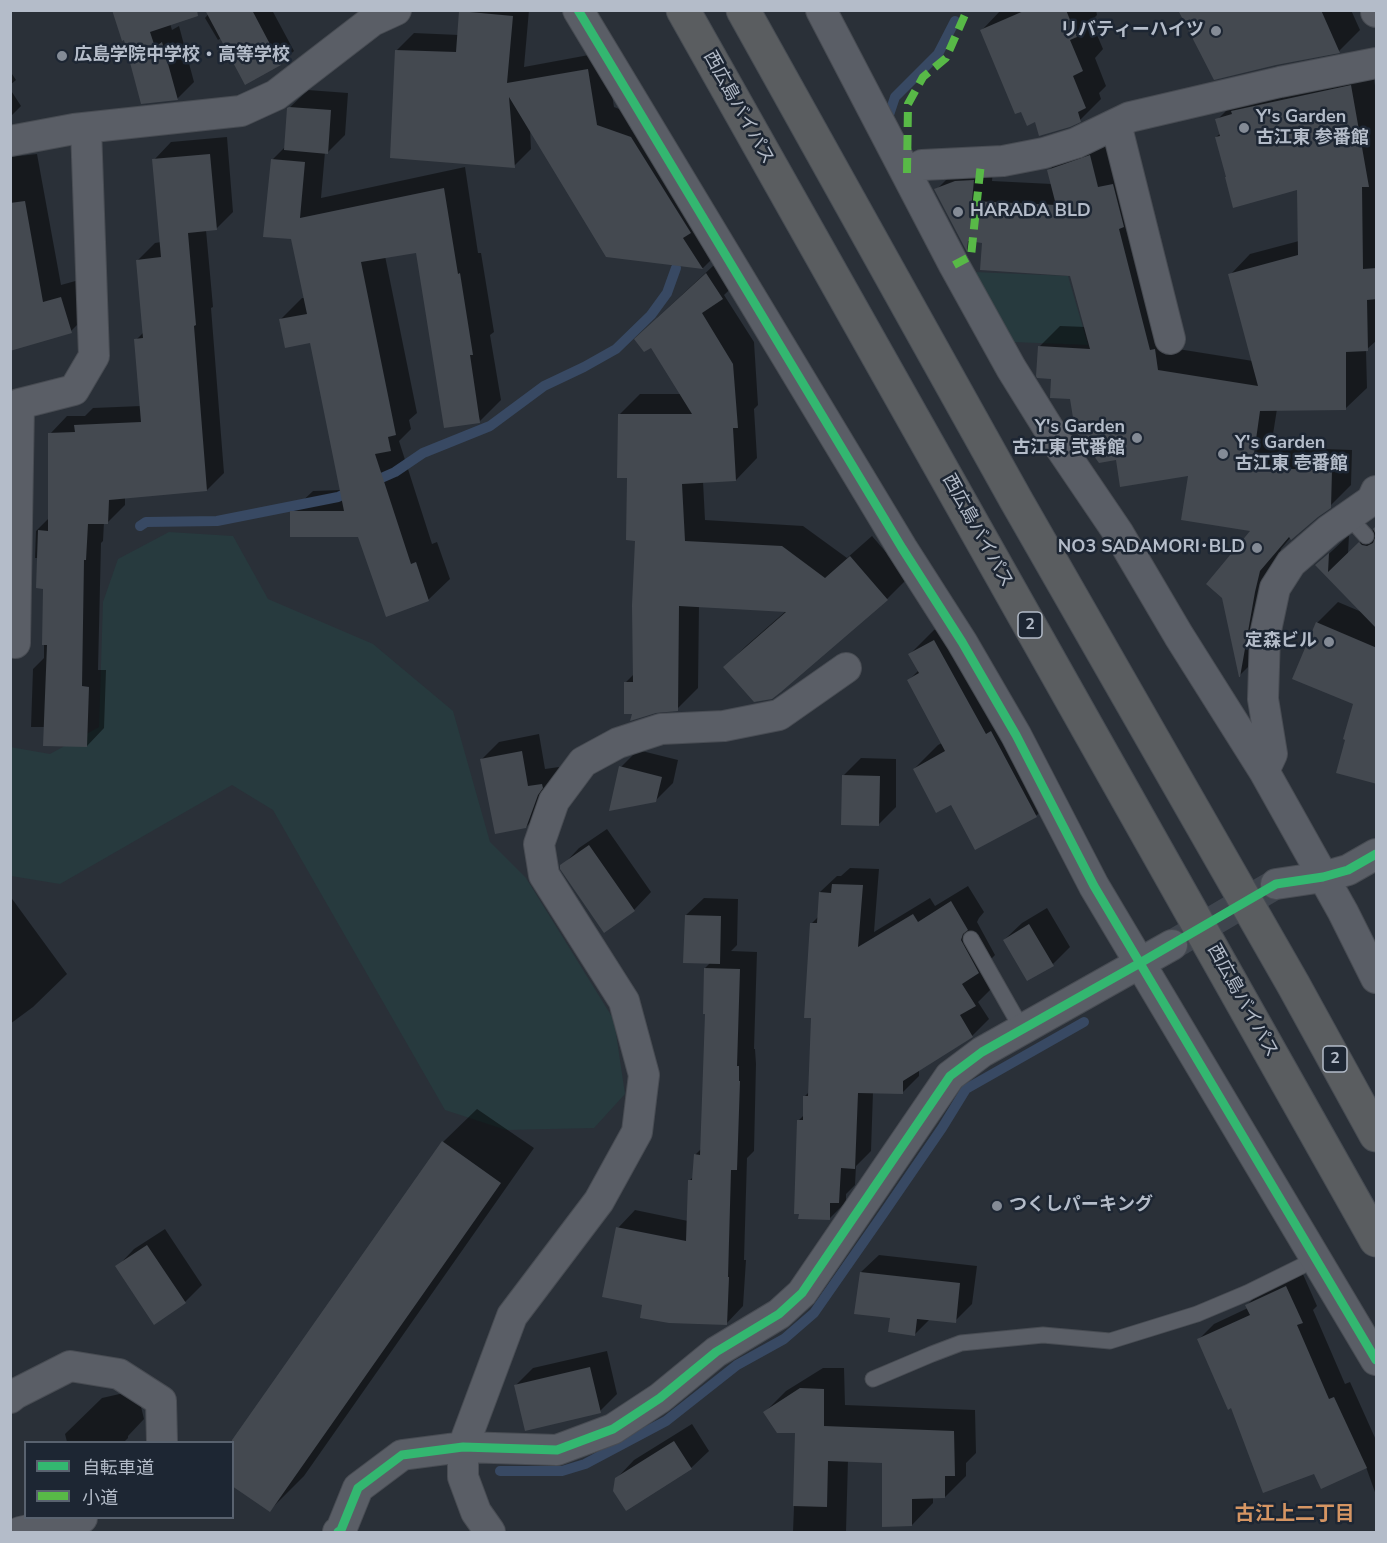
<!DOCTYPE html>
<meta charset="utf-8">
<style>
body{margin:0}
#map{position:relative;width:1387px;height:1543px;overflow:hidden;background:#2a3038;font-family:"Nunito Sans","Noto Sans JP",sans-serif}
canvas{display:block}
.frame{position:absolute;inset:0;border:12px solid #b4bcc9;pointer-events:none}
.legend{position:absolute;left:24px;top:1441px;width:210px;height:78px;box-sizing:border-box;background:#1d2633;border:2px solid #59626f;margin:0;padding:8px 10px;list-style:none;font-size:18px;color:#b4bcc9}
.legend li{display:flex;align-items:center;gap:12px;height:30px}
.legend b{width:30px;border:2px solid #59626f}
</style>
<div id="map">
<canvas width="1387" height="1543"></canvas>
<div class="frame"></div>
<ul class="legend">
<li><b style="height:8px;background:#33b770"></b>自転車道</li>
<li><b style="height:8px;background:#58b947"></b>小道</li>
</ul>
</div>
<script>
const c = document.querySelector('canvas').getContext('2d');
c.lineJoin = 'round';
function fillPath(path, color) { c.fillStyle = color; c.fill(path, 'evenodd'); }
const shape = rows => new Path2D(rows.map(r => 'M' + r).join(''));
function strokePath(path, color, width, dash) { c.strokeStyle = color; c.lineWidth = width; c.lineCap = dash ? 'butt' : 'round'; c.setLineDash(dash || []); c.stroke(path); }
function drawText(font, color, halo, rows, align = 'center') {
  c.font = font + ' "Nunito Sans","Noto Sans JP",sans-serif'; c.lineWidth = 5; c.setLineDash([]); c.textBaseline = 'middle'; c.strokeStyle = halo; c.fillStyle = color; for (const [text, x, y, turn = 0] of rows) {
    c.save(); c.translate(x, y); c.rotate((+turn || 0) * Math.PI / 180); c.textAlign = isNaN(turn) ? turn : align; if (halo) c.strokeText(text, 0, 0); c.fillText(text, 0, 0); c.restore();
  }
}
fillPath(shape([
 [974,272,1068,276,1088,345,1013,342],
 [169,532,233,536,268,599,373,644,453,711,490,842,526,878,614,1020,625,1094,594,1128,506,1130,445,1110,273,810,232,785,60,884,11,876,10,747,50,754,99,727,103,602,118,559]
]), '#273a3e');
fillPath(shape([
 [166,10,172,30,179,26,194,82,177,99,125,38],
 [212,10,272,10,294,51,280,64,221,38,218,40,205,18],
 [462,10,529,10,524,67,605,52,614,107,648,120,720,251,703,268,607,256,530,128,531,149,514,166,397,50,414,33,459,35,461,12],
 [1001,10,1096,10,1097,15,1091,21,1103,49,1095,58,1106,86,1099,93,1101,99,1080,120,982,30],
 [1180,10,1351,10,1360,30,1339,51],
 [1372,66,1376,92,1376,341,1366,350,1367,388,1346,408,1277,409,1271,447,1352,450,1351,485,1330,506,1291,537,1281,549,1275,571,1260,655,1240,675,1253,530,1190,474,1117,458,1071,398,1053,377,1039,347,1060,326,1086,327,1072,274,983,241,976,241,967,250,936,190,957,169,994,160,992,181,1052,184,1049,170,1070,150,1110,136,1178,349,1253,361,1230,275,1250,254,1299,241,1298,188,1216,137,1221,133,1217,120,1238,99],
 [10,71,16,80,10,85],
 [10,89,21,106,10,117],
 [308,90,348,93,345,135,328,152,325,152,321,198,465,167,478,253,481,253,494,332,490,335,501,400,480,421,417,251,385,256,417,413,409,420,411,429,399,441,432,544,437,542,450,579,428,600,360,535,291,512,313,491,341,490,312,341,281,319,302,298,305,298,293,238,272,160,286,146,288,109],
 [227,137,233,212,216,229,206,230,213,307,211,308,224,473,207,490,125,497,125,505,108,522,104,522,103,541,101,543,98,670,106,670,104,728,87,746,45,727,31,727,33,669,44,658,44,587,39,558,35,558,36,531,50,517,50,434,67,416,85,416,93,408,141,406,136,340,144,332,138,260,155,243,161,242,154,160,171,142],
 [37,154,61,285,79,280,89,313,71,331,10,349,10,157],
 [727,253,743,277,724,295,754,342,758,405,754,409,757,458,736,480,703,481,705,520,803,526,847,558,872,536,908,578,887,599,725,667,746,646,786,611,699,606,698,688,677,709,633,712,625,683,634,674,636,539,619,415,640,394,681,394,657,318],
 [1376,527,1376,774,1355,703,1317,623,1338,602,1364,613,1317,565,1349,535,1348,554],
 [959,617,1060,792,1037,815,976,848,952,803,914,769,938,745,942,743,909,680,919,670,910,654,934,630],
 [539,734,545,769,559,767,559,769,543,809,526,827,482,759,499,742],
 [638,750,678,760,673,783,655,801,621,767],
 [861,758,896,759,896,807,878,825,843,776],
 [607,829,651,892,634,910,562,866,579,848],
 [850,868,879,869,874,932,930,898,935,906,968,886,984,912,979,918,977,922,995,955,980,970,992,988,978,1002,989,1019,972,1036,919,1069,919,1076,902,1093,873,1092,871,1151,856,1166,855,1185,846,1194,846,1202,829,1219,799,1120,804,1115,805,1096,810,1091,813,1017,812,923,819,916,820,892,837,876,841,876],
 [10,896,67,974,33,1007,10,1024],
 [704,898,738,899,737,945,731,951,757,952,754,1049,755,1049,756,1064,754,1151,747,1158,744,1260,746,1260,743,1306,726,1324,644,1304,618,1228,635,1210,688,1221,689,1181,694,1176,695,1155,702,1148,707,1012,705,968,711,962,686,915],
 [1047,908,1070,947,1053,964,1004,940,1022,923],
 [477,1109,534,1148,304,1476,270,1510,443,1142],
 [165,1229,202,1285,185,1302,117,1267,134,1249],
 [879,1255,977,1266,972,1304,955,1321,930,1319,915,1334,861,1272],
 [1302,1272,1317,1306,1313,1310,1345,1384,1350,1382,1376,1440,1376,1495,1366,1467,1315,1472,1232,1406,1199,1339,1214,1324,1248,1308,1247,1305,1263,1289],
 [607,1351,617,1394,600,1411,516,1385,533,1368],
 [823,1368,844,1368,845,1405,975,1410,976,1453,966,1463,966,1476,945,1497,933,1497,933,1503,912,1525,883,1462,848,1460,846,1532,793,1532,797,1431,765,1412,786,1391],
 [137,1390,144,1419,128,1436,128,1438,124,1442,67,1442,65,1434,102,1398],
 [692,1424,709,1451,691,1468,617,1478,634,1460]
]), '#0007');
strokePath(shape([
 [889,115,895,97,938,54,955,21],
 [370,483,395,472,423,453,490,426,544,386,584,367,616,349,651,315,667,293,676,268],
 [140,526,146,522,217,521,338,497,353,490],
 [500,1471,562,1471,585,1464,666,1421,737,1365,784,1339,814,1313,883,1214,942,1128,966,1089,1084,1022]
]), '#384963', 10);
fillPath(shape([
 [112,10,197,10,198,16,150,32,155,47,162,42,178,100,141,104,124,40,122,41],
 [205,10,252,10,281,65,245,85],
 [1026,10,1066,10,1077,37,1070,40,1083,71,1073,76,1086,108,1078,112,1081,122,1070,127,1039,136,1035,122,1027,126,1021,112,1015,114,980,30],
 [1178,10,1321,10,1340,53,1276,65,1214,80],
 [459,11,513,16,507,83,588,69,597,125,631,137,691,233,683,238,703,269,606,257,509,97,515,168,390,158,395,50,456,52],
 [1351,85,1369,187,1362,187,1363,269,1377,268,1377,299,1367,300,1368,351,1346,352,1346,410,1260,411,1252,468,1332,470,1331,508,1318,517,1291,540,1289,537,1260,571,1255,592,1240,677,1239,677,1222,598,1206,584,1250,531,1181,520,1188,476,1120,487,1116,460,1099,463,1075,430,1070,399,1050,398,1051,379,1037,378,1036,376,1038,346,1090,349,1070,276,980,270,982,243,968,241,967,252,934,189,955,181,974,180,972,201,1056,205,1047,170,1090,155,1098,187,1113,184,1124,227,1119,229,1150,350,1155,349,1158,370,1258,386,1228,274,1298,255,1297,190,1233,208,1225,177,1226,177,1215,137,1220,136,1215,119,1232,114,1231,111],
 [289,107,331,110,328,154,284,150,287,108],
 [210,154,217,230,188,233,196,325,194,326,207,491,109,500,108,524,88,524,86,560,84,560,82,686,89,687,87,747,43,746,47,645,42,645,43,589,36,588,38,530,48,531,48,433,75,432,74,425,141,422,134,339,143,338,136,260,161,257,152,159],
 [271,159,305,162,300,218,444,188,458,274,460,273,473,355,470,355,480,423,444,428,416,253,361,262,396,435,388,437,391,451,375,454,411,564,416,562,429,601,386,617,358,537,290,537,290,511,344,511,310,343,285,348,279,319,307,314,291,239,263,237],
 [25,201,43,302,61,297,72,333,10,351,10,203],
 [706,273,723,299,702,313,733,364,738,428,733,428,736,481,682,484,685,541,782,546,825,578,850,556,888,600,781,692,772,699,754,702,723,667,786,612,679,606,678,711,656,713,630,721,632,714,624,714,624,682,633,682,632,605,635,541,626,540,627,478,617,478,618,414,692,414,651,348,644,352,634,339],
 [1377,525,1377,629,1315,565,1329,553,1328,572,1359,542,1362,545,1367,546,1373,543,1376,535,1373,529],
 [1316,622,1377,648,1377,784,1336,773,1345,740,1343,739,1353,704,1292,679],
 [934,640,986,734,991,731,1037,817,975,850,951,805,936,813,913,769,945,751,907,680,919,673,908,654],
 [522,751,528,786,542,784,543,788,538,795,526,828,495,834,480,759],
 [619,766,662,777,656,802,609,811],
 [842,775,880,776,879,826,841,825],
 [589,845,635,911,604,933,560,869,560,865],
 [832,884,863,885,858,947,913,914,918,922,951,901,968,930,963,934,961,940,979,973,962,984,976,1006,960,1015,973,1037,903,1081,903,1094,858,1093,855,1169,841,1168,839,1203,830,1203,830,1220,798,1219,799,1214,794,1214,797,1120,803,1120,803,1096,808,1096,811,1018,804,1018,810,923,817,923,819,892,831,893],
 [685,915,721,916,720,964,683,963],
 [1029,924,1054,966,1027,981,1003,940],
 [704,968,740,969,737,1066,739,1066,739,1081,740,1081,737,1170,731,1170,728,1277,729,1277,727,1325,669,1323,640,1318,642,1305,602,1297,616,1227,686,1241,688,1180,692,1180,694,1154,700,1155,705,1014,703,1014],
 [442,1141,501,1183,270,1512,232,1486,232,1440],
 [147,1245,186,1303,154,1325,115,1266],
 [860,1272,960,1283,956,1323,917,1319,915,1336,888,1332,890,1318,854,1314],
 [1286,1286,1303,1323,1297,1325,1329,1399,1334,1397,1367,1468,1321,1489,1314,1474,1263,1493,1231,1408,1228,1410,1197,1339,1250,1315,1245,1305],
 [590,1367,601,1413,525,1431,514,1385],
 [800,1388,824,1389,824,1426,954,1431,955,1476,945,1476,945,1498,912,1499,912,1526,882,1527,882,1463,828,1461,827,1507,793,1506,795,1433,777,1433,763,1412],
 [674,1441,692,1469,626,1511,613,1491,615,1478]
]), '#444950');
strokePath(shape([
 [1172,945,1276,884]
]), '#3f454e', 30, [30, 15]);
const lane = shape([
 [1348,516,1366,536],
 [971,939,1022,1029],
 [873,1379,932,1354,961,1343,1043,1335,1110,1341,1197,1314,1247,1293,1316,1259]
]);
const street = shape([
 [578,10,902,548,962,642,1016,735,1094,886,1376,1360],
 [821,10,954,265,1011,368,1060,447,1119,534,1179,636,1264,771,1343,912,1376,978],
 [1376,10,1376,12],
 [1116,124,1170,339],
 [10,141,74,129,241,111,276,95,372,21,396,10],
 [907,173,922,165,1003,161,1044,153,1076,143,1130,117,1280,82,1376,63],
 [15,643,19,404,74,390,94,356,86,128],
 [1264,771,1272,754,1263,699,1265,635,1275,588,1291,563,1329,530,1372,500,1376,491],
 [1276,884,1323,877,1348,870,1376,854],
 [10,1398,15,1394,70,1366,119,1374,161,1401,162,1442],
 [20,1532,82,1518],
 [338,1532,341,1530,358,1488,402,1455,463,1447,557,1450,613,1429,660,1398,716,1352,779,1314,802,1293,950,1076,982,1052,1172,945],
 [490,1532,476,1512,463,1477,463,1447,512,1316,599,1201,637,1132,644,1075,624,1001,544,875,539,844,554,801,583,762,618,743,661,729,724,726,779,715,846,668]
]);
const highway = shape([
 [683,10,1376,1240],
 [743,10,1016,500,1293,984,1376,1135]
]);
strokePath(lane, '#484c53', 17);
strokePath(street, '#484c53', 32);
strokePath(highway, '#474c53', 35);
strokePath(lane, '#5a5e66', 15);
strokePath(street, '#5a5e66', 30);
strokePath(highway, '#5a5d60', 33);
strokePath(shape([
 [907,173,908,104,923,77,946,58,967,10],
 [954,265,971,256,981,163]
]), '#58b947', 8, [15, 8]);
strokePath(shape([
 [578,10,902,548,962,642,1016,735,1094,886,1376,1360],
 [338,1532,341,1530,358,1488,402,1455,463,1447,557,1450,613,1429,660,1398,716,1352,779,1314,802,1293,950,1076,982,1052,1140,963,1276,884,1323,877,1348,870,1376,854]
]), '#33b770', 9);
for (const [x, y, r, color] of [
 [1216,31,6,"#848b96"],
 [62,56,6,"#848b96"],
 [1244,128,6,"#848b96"],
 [958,212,6,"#848b96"],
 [1137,438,6,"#848b96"],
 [1223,454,6,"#848b96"],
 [1257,548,6,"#848b96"],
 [1329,642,6,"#848b96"],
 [997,1206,6,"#848b96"]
]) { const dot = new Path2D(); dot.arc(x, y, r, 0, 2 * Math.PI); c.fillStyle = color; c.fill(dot); strokePath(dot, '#1d2633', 2); }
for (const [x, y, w] of [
 [1030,625,24],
 [1335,1059,24]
]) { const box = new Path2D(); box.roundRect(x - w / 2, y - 13, w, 26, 4.5); c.fillStyle = '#1d2633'; c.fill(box); strokePath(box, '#b4bcc9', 1.5); }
drawText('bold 16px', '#b4bcc9', null, [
 ["2",1030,625],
 ["2",1335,1059]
]);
drawText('bold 18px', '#b4bcc9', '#1d2633', [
 ["リバティーハイツ",1204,31,"right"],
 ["広島学院中学校・高等学校",74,56],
 ["Y's Garden",1256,118],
 ["古江東 参番館",1256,139],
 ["HARADA BLD",970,212],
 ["Y's Garden",1125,428,"right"],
 ["古江東 弐番館",1125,449,"right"],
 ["Y's Garden",1235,444],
 ["古江東 壱番館",1235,465],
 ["NO3 SADAMORI･BLD",1245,548,"right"],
 ["定森ビル",1317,642,"right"],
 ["つくしパーキング",1009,1206]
], 'left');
drawText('18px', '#b4bcc9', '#1d2633', [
 ["西広島バイパス",738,108,61],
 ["西広島バイパス",977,531,61],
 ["西広島バイパス",1242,1001,61]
]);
drawText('bold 20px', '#d59563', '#1d2633', [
 ["古江上二丁目",1295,1515]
]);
</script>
